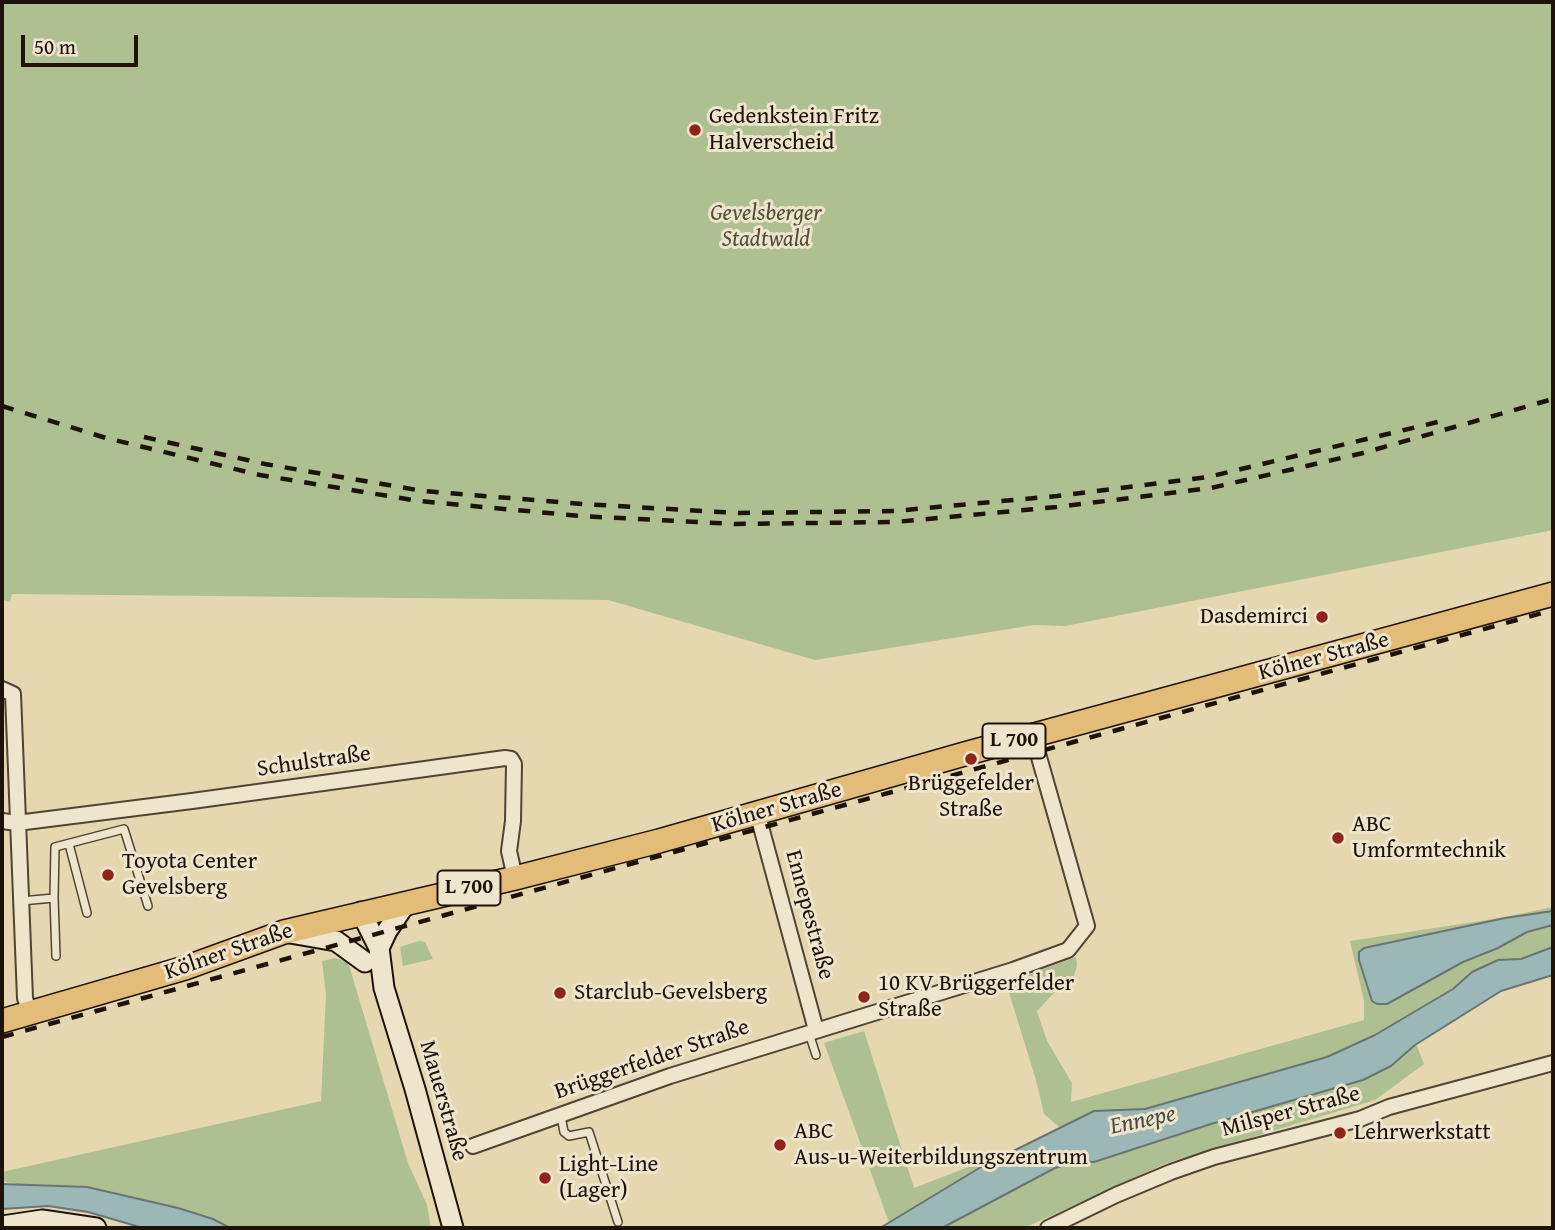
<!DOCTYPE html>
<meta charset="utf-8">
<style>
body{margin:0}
#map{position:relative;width:1555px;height:1230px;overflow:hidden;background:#e5d7b0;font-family:"Gentium Book Plus",serif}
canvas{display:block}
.frame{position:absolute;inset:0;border:4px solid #1e130b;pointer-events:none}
.scale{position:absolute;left:21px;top:35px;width:117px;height:32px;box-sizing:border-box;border:4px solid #1e130b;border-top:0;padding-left:9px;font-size:21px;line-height:24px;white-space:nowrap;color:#1e130b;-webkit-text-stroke:5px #eee5cc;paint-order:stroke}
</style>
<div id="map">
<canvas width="1555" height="1230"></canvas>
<div class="frame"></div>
<div class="scale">50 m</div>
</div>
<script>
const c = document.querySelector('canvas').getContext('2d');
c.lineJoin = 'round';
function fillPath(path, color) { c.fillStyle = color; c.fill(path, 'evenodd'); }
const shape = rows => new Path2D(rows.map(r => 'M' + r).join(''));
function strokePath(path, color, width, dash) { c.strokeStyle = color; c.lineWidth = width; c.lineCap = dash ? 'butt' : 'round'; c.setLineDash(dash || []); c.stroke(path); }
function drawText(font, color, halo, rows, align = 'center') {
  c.font = font + ' "Gentium Book Plus",serif'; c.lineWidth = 6; c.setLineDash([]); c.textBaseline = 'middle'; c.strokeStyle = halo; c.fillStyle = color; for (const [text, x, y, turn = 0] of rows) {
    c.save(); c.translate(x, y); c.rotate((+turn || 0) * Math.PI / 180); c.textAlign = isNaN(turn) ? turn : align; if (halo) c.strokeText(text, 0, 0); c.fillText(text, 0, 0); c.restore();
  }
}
fillPath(shape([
 [2,2,1553,2,1553,530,1065,626,1034,625,815,660,608,600,12,594,10,602,2,600],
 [1553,907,1553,975,1501,991,1416,1044,1424,1064,1375,1100,1167,1163,1024,1228,891,1228,824,1043,864,1031,914,1188,1057,1133,1059,1127,1044,1114,1036,1080,1006,983,1076,957,1077,965,1073,979,1054,993,1037,1011,1047,1041,1072,1083,1071,1102,1364,1020,1364,1001,1350,941,1500,918],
 [419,941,425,942,433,959,403,966,400,947],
 [335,958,348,962,408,1163,427,1205,431,1228,230,1228,213,1219,178,1208,87,1187,15,1184,2,1181,2,1172,321,1101,326,995,322,961]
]), '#aebf91');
const water = shape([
 [1553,911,1553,925,1527,932,1498,948,1463,962,1387,1004,1377,1004,1372,1001,1359,960,1359,952,1364,948,1505,918,1553,911],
 [1553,947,1553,975,1501,991,1415,1045,1391,1066,1363,1080,1211,1124,1094,1162,1078,1161,1055,1168,942,1228,880,1228,981,1167,1094,1111,1145,1109,1327,1057,1375,1035,1453,989,1472,972,1498,960,1521,959,1553,947],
 [2,1184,87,1187,178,1208,213,1219,230,1228,143,1228,88,1212,48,1206,2,1209,2,1184]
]);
fillPath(water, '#9bb7b7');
strokePath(water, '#697572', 2);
const lane = shape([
 [69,844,87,913],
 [54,898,56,956],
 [21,901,54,898,55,847,124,829,148,906],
 [809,1033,816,1055],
 [561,1116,564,1132,569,1136,589,1132,618,1222]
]);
const street = shape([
 [2,689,13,694,25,998,30,1014],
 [757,812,816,1030],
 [2,821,17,823,192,801,505,758,511,759,514,764,513,821,509,851,515,878],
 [473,1146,670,1076,1013,970,1068,950,1087,926,1033,736],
 [1048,1228,1116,1195,1171,1172,1214,1157,1360,1119,1389,1107,1553,1063]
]);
const secondary = shape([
 [361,912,379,948,384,988,415,1089,453,1228],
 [290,933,336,941,365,962],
 [379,948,387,931,406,903],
 [2,1226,42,1220,96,1228]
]);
const primary = shape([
 [2,1021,185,968,284,932,515,878,659,841,968,753,1553,594]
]);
strokePath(lane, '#504434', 10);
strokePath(street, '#504434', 18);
strokePath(secondary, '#1e130b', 23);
strokePath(primary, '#1e130b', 26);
strokePath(lane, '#eee5cc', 7);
strokePath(street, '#eee5cc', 14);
strokePath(secondary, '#eee5cc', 19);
strokePath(primary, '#e2bc78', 23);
strokePath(shape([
 [2,406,106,438,260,475,419,501,580,516,735,524,895,522,1057,507,1211,488,1363,453,1553,399],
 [144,437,265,464,423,491,583,504,737,513,894,511,1057,496,1208,477,1446,420],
 [2,1037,1553,610]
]), '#1e130b', 4.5, [12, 12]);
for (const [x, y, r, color] of [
 [695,130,7,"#8f2418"],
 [1322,617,7,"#8f2418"],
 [971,759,7,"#8f2418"],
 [1338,838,7,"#8f2418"],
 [108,875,7,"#8f2418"],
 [560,993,7,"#8f2418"],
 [864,997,7,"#8f2418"],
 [1340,1133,7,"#8f2418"],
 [780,1145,7,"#8f2418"],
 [545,1178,7,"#8f2418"]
]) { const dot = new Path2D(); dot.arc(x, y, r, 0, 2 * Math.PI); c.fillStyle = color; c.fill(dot); strokePath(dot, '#eee5cc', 2.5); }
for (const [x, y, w] of [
 [1014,741,63],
 [469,888,63]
]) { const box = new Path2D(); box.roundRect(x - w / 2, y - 17.5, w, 35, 5); c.fillStyle = '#eee5cc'; c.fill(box); strokePath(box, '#1e130b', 2); }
drawText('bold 21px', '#1e130b', null, [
 ["L 700",1014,741],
 ["L 700",469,888]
]);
drawText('23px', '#1e130b', '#eee5cc', [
 ["Gedenkstein Fritz",709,117],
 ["Halverscheid",709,143],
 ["Dasdemirci",1308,617,"right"],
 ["Brüggefelder",971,784,"center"],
 ["Straße",971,810,"center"],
 ["ABC",1352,825],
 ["Umformtechnik",1352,851],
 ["Toyota Center",122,862],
 ["Gevelsberg",122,888],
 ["10 KV Brüggerfelder",878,984],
 ["Straße",878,1010],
 ["Starclub-Gevelsberg",574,993],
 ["ABC",794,1132],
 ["Aus-u-Weiterbildungszentrum",794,1158],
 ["Lehrwerkstatt",1354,1133],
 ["Light-Line",559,1165],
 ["(Lager)",559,1191]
], 'left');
drawText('italic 23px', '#504f3a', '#eee5cc', [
 ["Gevelsberger",766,214],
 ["Stadtwald",766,240]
]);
drawText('23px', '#1e130b', '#eee5cc', [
 ["Kölner Straße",1324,657,-15],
 ["Schulstraße",314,762,-8],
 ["Kölner Straße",777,808,-16],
 ["Ennepestraße",809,915,75],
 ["Kölner Straße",229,952,-19],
 ["Brüggerfelder Straße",652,1060,-19],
 ["Mauerstraße",443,1101,74],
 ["Milsper Straße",1291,1112,-15]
]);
drawText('italic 24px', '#4a4c47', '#eee5cc', [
 ["Ennepe",1143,1121,-12]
]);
</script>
